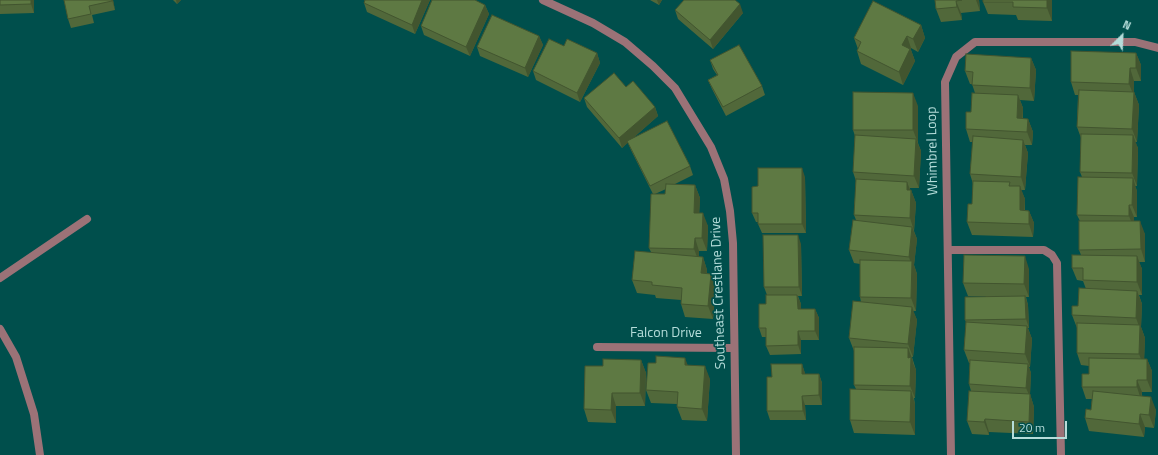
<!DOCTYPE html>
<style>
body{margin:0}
#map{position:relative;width:1158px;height:455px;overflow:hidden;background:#004f4c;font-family:"Titillium Web",sans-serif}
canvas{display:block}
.north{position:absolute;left:1102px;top:16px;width:40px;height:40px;-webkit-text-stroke:3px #004f4c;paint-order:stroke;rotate:24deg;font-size:11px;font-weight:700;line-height:16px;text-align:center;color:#b5ddda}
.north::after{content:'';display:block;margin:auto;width:14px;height:18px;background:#b5ddda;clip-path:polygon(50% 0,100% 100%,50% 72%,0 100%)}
.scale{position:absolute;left:1012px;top:421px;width:55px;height:18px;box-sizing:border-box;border:2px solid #b5ddda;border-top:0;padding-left:5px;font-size:12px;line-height:14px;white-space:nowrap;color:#b5ddda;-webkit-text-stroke:3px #004f4c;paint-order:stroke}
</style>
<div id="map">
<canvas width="1158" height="455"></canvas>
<div class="north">N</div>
<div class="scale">20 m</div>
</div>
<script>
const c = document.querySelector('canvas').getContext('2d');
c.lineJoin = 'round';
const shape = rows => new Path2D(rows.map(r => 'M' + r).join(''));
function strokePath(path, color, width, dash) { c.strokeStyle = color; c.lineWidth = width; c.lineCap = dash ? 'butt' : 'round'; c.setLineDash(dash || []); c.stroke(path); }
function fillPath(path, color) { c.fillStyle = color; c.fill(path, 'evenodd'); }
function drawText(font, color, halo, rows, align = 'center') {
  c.font = font + ' "Titillium Web",sans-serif'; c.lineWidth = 3.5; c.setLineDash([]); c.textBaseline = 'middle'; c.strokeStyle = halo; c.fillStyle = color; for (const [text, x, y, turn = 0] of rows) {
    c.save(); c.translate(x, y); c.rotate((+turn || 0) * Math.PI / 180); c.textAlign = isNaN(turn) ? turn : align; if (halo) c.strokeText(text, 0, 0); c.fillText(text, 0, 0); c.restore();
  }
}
strokePath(shape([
 [948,250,1044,250,1052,255,1057,263,1061,455]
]), '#9b7277', 8);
strokePath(shape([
 [543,0,593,23,625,42,653,66,675,88,711,147,724,179,730,211,733,243,736,455],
 [0,278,87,219],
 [0,329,16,357,34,414,40,455],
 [597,347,733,348],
 [951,455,945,82,956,57,975,42,1135,42,1158,48]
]), '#9b7277', 8);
fillPath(shape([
 [0,0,34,0,34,13,0,14],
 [64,0,113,0,115,10,92,15,94,23,71,28,68,19],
 [173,0,181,0,177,4],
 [365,0,430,0,415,34,367,12,364,3],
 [650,0,662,0,659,5],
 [935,0,979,0,980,11,961,13,962,20,941,22,936,9],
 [1052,0,1052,21,1018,20,1016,15,988,14,983,2],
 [485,5,489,14,470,56,424,35,421,26],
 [675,10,743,13,713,49,678,19],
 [921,25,925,38,918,52,911,48,911,50,915,61,903,85,861,64,857,51,858,49,854,38],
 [539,36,543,45,528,77,480,56,477,47],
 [597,53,600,63,580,102,536,80,533,71],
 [1136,53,1141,65,1141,81,1134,81,1134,92,1139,105,1137,142,1135,142,1138,148,1137,186,1135,186,1137,191,1137,217,1134,217,1134,221,1145,234,1145,262,1139,262,1142,269,1142,295,1139,295,1142,304,1141,327,1145,338,1144,359,1147,359,1152,371,1152,392,1142,392,1142,396,1156,410,1154,428,1145,427,1144,437,1089,431,1085,418,1091,410,1092,399,1086,399,1082,387,1089,374,1089,366,1081,365,1077,353,1077,328,1072,315,1078,306,1086,289,1083,281,1077,280,1072,268,1081,255,1079,250,1080,221,1077,215,1082,177,1080,172,1081,138,1077,127,1078,95,1075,95,1071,82],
 [1031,58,1036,70,1034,101,1020,100,1023,108,1023,119,1028,119,1033,132,1032,145,1025,145,1028,153,1025,190,1021,190,1025,199,1025,210,1029,211,1034,223,1033,237,972,235,967,222,972,204,973,184,970,174,973,142,970,142,966,129,971,112,975,93,972,84,970,84,965,71],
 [710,60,762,86,765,95,726,116,712,89,708,80,717,75,713,69],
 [626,87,655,107,658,116,633,138,690,166,693,175,675,184,695,185,700,198,699,213,708,226,707,251,699,251,699,257,703,257,707,270,707,273,716,286,713,319,685,317,681,304,681,300,656,298,655,295,637,293,632,280,651,252,649,248,653,194,631,150,628,142,622,148,587,107,584,98],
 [666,189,665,194,655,194],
 [918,106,918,143,921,151,919,188,910,188,910,190,911,190,916,203,914,231,917,239,914,265,917,274,916,311,913,311,917,320,913,357,912,357,916,370,915,398,914,398,915,404,915,435,854,433,850,420,856,389,854,385,854,351,849,338,861,302,860,297,860,264,854,263,849,250,856,220,854,215,856,181,853,172,855,136,853,130],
 [805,177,806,233,762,233,758,224,758,222,756,222,752,213,758,186],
 [801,244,802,296,798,296,801,304,801,309,815,309,819,318,819,340,801,340,801,354,770,355,766,346,766,337,762,337,759,328,766,304,767,295,764,287],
 [1029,269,1029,297,1026,297,1028,305,1029,328,1028,328,1032,339,1030,367,1029,367,1031,373,1030,394,1034,407,1033,434,989,432,989,435,972,434,967,421,971,391,969,384,970,363,969,363,964,350,966,322,965,320,986,296,968,296,963,283],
 [641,360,646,373,645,406,616,406,616,423,588,422,584,409,603,366],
 [802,364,805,374,819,374,822,383,822,405,805,405,806,420,770,420,767,411,772,377],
 [687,365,710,379,707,421,682,420,677,407,677,404,651,403,646,390]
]), '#51683a');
fillPath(shape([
 [31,0,34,0,34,13,31,4],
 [112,0,113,0,115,10],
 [176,0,181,0,177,4],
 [422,0,430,0,415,34,412,25],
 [657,0,662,0,659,5],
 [976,0,979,0,980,11],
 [1047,0,1052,0,1052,21,1047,8],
 [956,1,961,13,962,20,957,7],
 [740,4,743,13,713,49,710,40],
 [485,5,489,14,470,56,466,47],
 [921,25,925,38,918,52,913,39],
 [539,36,543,45,528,77,525,68],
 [907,36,911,48,911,50,915,61,903,85,899,72,902,45],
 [597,53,600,63,580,102,577,93],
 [1136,53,1141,65,1141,81,1136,68],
 [1031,58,1036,70,1034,101,1030,88],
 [1130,68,1134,81,1134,92,1139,105,1137,142,1132,129,1134,96,1129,84],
 [913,93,918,106,918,143,913,130],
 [1018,95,1023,108,1022,131,1017,118],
 [655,107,658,116,622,148,619,138],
 [1028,119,1033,132,1032,145,1027,132],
 [1133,135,1138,148,1137,186,1132,173],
 [916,139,921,151,919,188,914,176],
 [1023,140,1028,153,1025,190,1021,177],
 [802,168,805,177,806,233,802,224],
 [1133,178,1137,191,1137,217,1132,205],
 [907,182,911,192,911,190,916,203,914,231,910,218,907,190],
 [695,185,700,198,699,225,694,213],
 [1020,186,1025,199,1024,223,1020,210],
 [1129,205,1134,217,1134,229,1129,216],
 [1029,211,1034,223,1033,237,1029,224],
 [703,213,708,226,707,251,702,238],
 [1140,221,1145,234,1145,262,1141,249],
 [912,227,917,239,914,265,917,274,916,311,911,298,912,267,909,257],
 [798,235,801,244,802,296,799,287],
 [695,238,699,251,699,262,694,249],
 [1025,256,1029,269,1029,297,1024,284],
 [1137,256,1142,269,1142,295,1137,282],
 [703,257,707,270,706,286,701,273],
 [711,274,716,286,713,319,708,306],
 [1137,291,1142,304,1141,327,1145,338,1144,367,1139,354,1140,329,1136,318],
 [797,295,801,304,801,318,798,309],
 [1025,296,1028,305,1029,328,1026,319],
 [912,307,917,320,913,357,908,344],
 [815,309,819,318,819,340,815,331],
 [1027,326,1032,339,1030,367,1025,354],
 [798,331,801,340,801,354,798,345],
 [908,348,913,361,913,363,916,370,915,398,910,386,908,358],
 [685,358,690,371,685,365],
 [1147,359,1152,371,1152,392,1147,380],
 [641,360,646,373,645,406,640,393],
 [802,364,805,373,805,383,802,374],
 [1028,364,1031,373,1030,394,1034,407,1033,434,1029,422,1030,397,1026,388],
 [705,366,710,379,707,421,702,409],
 [819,374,822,383,822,405,819,395],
 [1137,380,1142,392,1141,400,1137,387],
 [911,391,915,404,915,435,910,422],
 [612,393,616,406,616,423,611,410],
 [802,396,805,405,806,420,803,411],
 [1151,397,1156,410,1154,428,1149,415],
 [1140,414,1145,427,1144,437,1139,424],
 [985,419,989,432,989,435,984,422]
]), '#42552f');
const building = shape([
 [0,0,31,0,31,4,0,5,0,0],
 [64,0,112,0,112,1,89,6,91,14,68,19,64,0],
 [365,0,422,0,412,25,364,3,365,0],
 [432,0,475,0,485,5,466,47,421,26,432,0],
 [684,0,735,0,740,4,710,40,675,10,684,0],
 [935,0,962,0,956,1,957,7,936,9,935,0],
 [983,0,1047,0,1047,8,1013,7,1013,2,983,2,983,0],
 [873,1,921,25,913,39,907,36,902,45,910,49,899,72,857,51,861,42,854,38,873,1],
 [492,15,539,36,525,68,477,47,492,15],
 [549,39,564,46,567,39,597,53,577,93,533,71,549,39],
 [739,45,762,86,723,107,708,80,718,75,710,60,739,45],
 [1071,51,1136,53,1136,68,1130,68,1129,84,1071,82,1071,51],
 [966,54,1031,58,1030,88,972,85,973,72,965,71,966,54],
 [614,73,626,87,633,81,655,107,619,138,584,98,614,73],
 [1079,90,1134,92,1132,129,1077,127,1079,90],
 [853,92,913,93,913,130,853,130,853,92],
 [972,93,1018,95,1017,118,1028,119,1027,132,966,129,966,112,971,112,972,93],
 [667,121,690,166,650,186,627,141,667,121],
 [1081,134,1133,135,1132,173,1080,172,1081,134],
 [855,135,916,139,914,176,853,172,855,135],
 [973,136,1023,140,1021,177,970,174,973,136],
 [758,168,802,168,802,224,758,224,758,213,752,213,752,187,758,186,758,168],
 [1078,177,1133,178,1132,205,1129,205,1129,216,1077,215,1078,177],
 [856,179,907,182,907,190,911,190,910,218,854,215,856,179],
 [973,181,1010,182,1009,186,1020,186,1020,210,1029,211,1029,224,967,222,968,204,972,204,973,181],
 [666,184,695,185,694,213,703,213,702,238,695,238,694,249,649,248,651,194,665,194,666,184],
 [853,220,912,227,909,257,849,250,853,220],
 [1079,221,1140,221,1141,249,1079,250,1079,221],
 [763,235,798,235,799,287,764,287,763,235],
 [635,251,703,257,701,273,711,274,708,306,681,304,682,288,652,285,652,282,632,280,635,251],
 [964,255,1025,256,1024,284,963,283,964,255],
 [1072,255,1137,256,1137,282,1083,280,1083,268,1072,268,1072,255],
 [860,260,912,261,911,298,860,297,860,260],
 [1079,288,1137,291,1136,318,1072,315,1072,306,1078,306,1079,288],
 [766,295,797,295,798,309,815,309,815,331,798,331,798,345,766,346,766,328,759,328,759,304,766,304,766,295],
 [1025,296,1026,319,965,320,965,297,1025,296],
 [853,301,912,307,908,344,849,338,853,301],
 [966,322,1027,326,1025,354,964,350,966,322],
 [1077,323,1140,325,1139,354,1077,353,1077,323],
 [854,347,908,348,908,358,911,357,910,386,854,385,854,347],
 [656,356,685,358,685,365,705,366,702,409,677,407,678,392,646,390,648,363,656,363,656,356],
 [1089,358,1147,359,1147,380,1137,380,1137,387,1082,387,1082,374,1089,374,1089,358],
 [603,359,641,360,640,393,612,393,611,410,584,409,585,366,603,366,603,359],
 [970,360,1028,364,1026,388,969,384,970,360],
 [771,364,802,364,802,374,819,374,819,395,802,396,803,411,767,411,767,377,772,377,771,364],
 [850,389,911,391,910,422,850,420,850,389],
 [969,391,1030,394,1029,422,985,419,984,422,967,421,969,391],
 [1093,391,1151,397,1149,415,1140,414,1139,424,1085,418,1086,409,1091,410,1093,391]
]);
fillPath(building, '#5e7943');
strokePath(building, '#42552f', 1);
drawText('14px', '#b5ddda', '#004f4c', [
 ["Whimbrel Loop",933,151,-91],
 ["Southeast Crestlane Drive",719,293,-92],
 ["Falcon Drive",666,334]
]);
</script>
